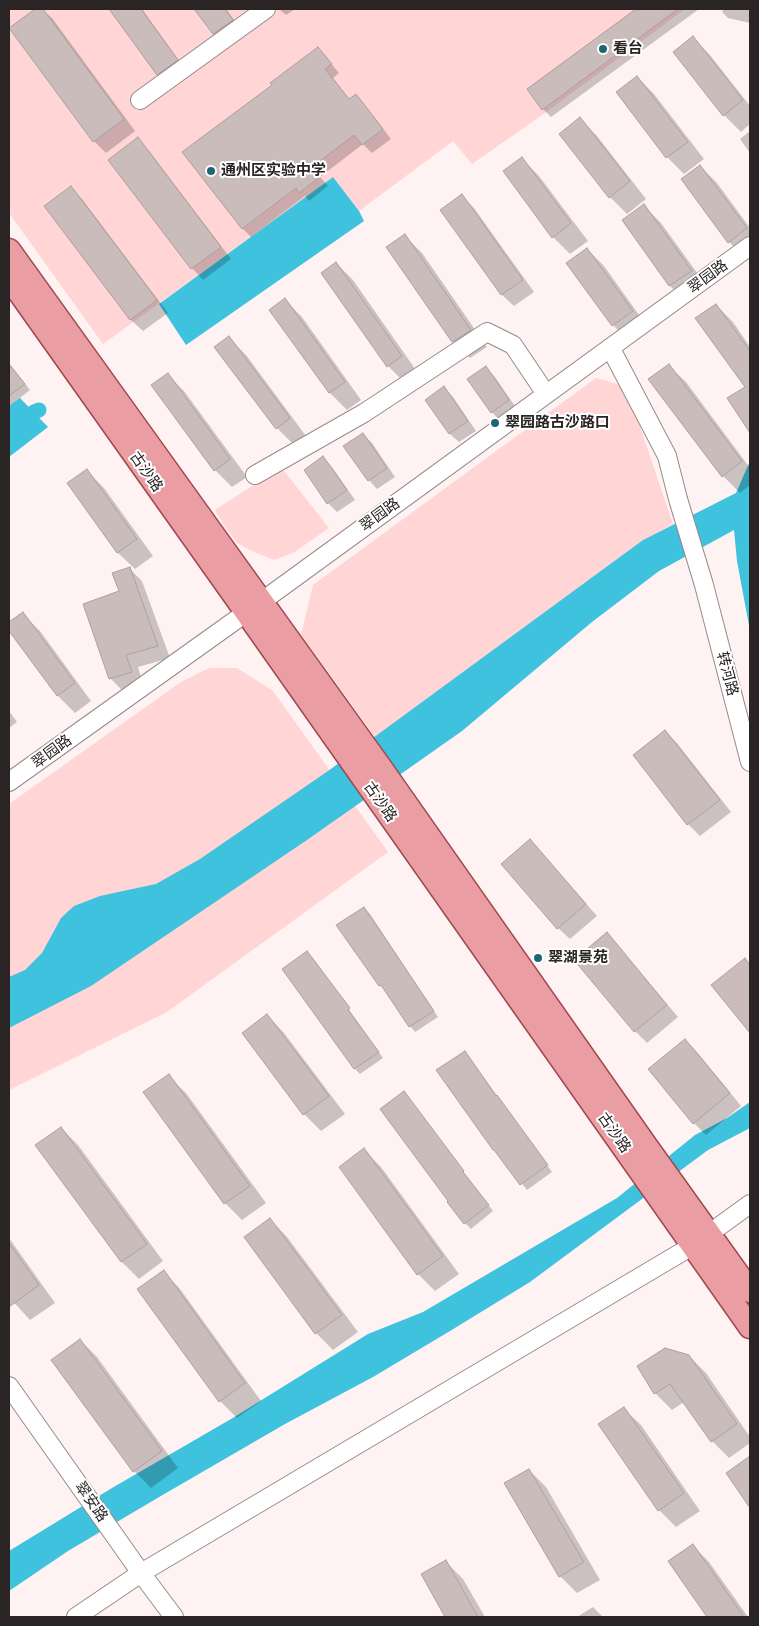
<!DOCTYPE html>
<meta charset="utf-8">
<style>
body{margin:0}
#map{position:relative;width:759px;height:1626px;overflow:hidden;background:#fff2f2;font-family:"Open Sans",sans-serif}
canvas{display:block}
.frame{position:absolute;inset:0;border:10px solid #2a2424;pointer-events:none}
</style>
<div id="map">
<canvas width="759" height="1626"></canvas>
<div class="frame"></div>
</div>
<script>
const c = document.querySelector('canvas').getContext('2d');
c.lineJoin = 'round';
function fillPath(path, color) { c.fillStyle = color; c.fill(path, 'evenodd'); }
const shape = rows => new Path2D(rows.map(r => 'M' + r).join(''));
function strokePath(path, color, width, dash) { c.strokeStyle = color; c.lineWidth = width; c.lineCap = dash ? 'butt' : 'round'; c.setLineDash(dash || []); c.stroke(path); }
function drawText(font, color, halo, rows, align = 'center') {
  c.font = font + ' "Open Sans","Noto Sans SC",sans-serif'; c.lineWidth = 4; c.setLineDash([]); c.textBaseline = 'middle'; c.strokeStyle = halo; c.fillStyle = color; for (const [text, x, y, turn = 0] of rows) {
    c.save(); c.translate(x, y); c.rotate((+turn || 0) * Math.PI / 180); c.textAlign = isNaN(turn) ? turn : align; if (halo) c.strokeText(text, 0, 0); c.fillText(text, 0, 0); c.restore();
  }
}
fillPath(shape([
 [9,9,685,9,545,113,472,164,453,141,359,211,333,177,103,344,9,213],
 [596,378,618,384,637,418,673,524,643,540,375,737,301,635,313,585],
 [281,467,329,528,293,553,274,560,254,552,237,543,225,527,215,510],
 [209,668,237,668,273,691,388,852,167,1012,9,1090,9,804,181,682]
]), '#ffd5d6');
fillPath(shape([
 [333,177,359,211,364,221,186,345,159,304],
 [20,398,48,427,9,457,9,406],
 [750,461,750,631,737,561,734,530,659,571,592,622,462,731,307,840,91,986,9,1028,9,977,25,970,42,953,61,918,74,906,100,896,156,884,200,859,328,771,643,540,736,493],
 [750,1102,750,1128,708,1150,530,1282,450,1331,373,1377,285,1424,154,1500,68,1551,9,1591,9,1551,112,1488,231,1419,368,1334,423,1312,617,1198,695,1135,727,1118]
]), '#3ec2de');
fillPath(shape([
 [37,9,42,9,52,18,135,131,106,153,94,141,11,28],
 [111,9,142,9,185,69,167,82,158,74],
 [196,9,226,9,241,29,222,42,214,34],
 [279,9,295,9,286,15],
 [638,9,699,9,551,117,543,109,529,90],
 [724,9,750,9,750,23,728,18,722,12],
 [693,38,710,55,750,106,750,124,741,132,724,115],
 [318,48,339,73,333,78,350,100,356,95,364,104,391,139,372,153,363,144,320,177,328,186,309,201,305,196,251,237,243,229,184,152,273,85],
 [637,77,654,94,704,159,684,174,667,157],
 [580,119,597,136,646,199,627,214,610,197],
 [750,131,750,153,740,139],
 [138,139,149,151,231,259,203,280,192,268],
 [522,159,539,176,588,241,570,254,553,237],
 [700,166,717,183,750,228,750,256,746,259,729,242],
 [70,187,82,199,168,313,143,331,131,320,45,206],
 [462,196,474,208,534,292,514,306,502,295,442,210],
 [644,206,661,223,708,288,687,303,670,286,623,221],
 [405,236,422,253,487,347,470,358,453,341,388,247],
 [587,249,604,266,649,329,630,343,613,325,568,263],
 [336,263,353,280,418,373,405,383,388,366],
 [285,300,302,317,361,400,347,410,330,393,271,310],
 [716,305,733,322,750,347,750,429,747,426,747,387],
 [229,338,246,355,306,436,294,445,277,428],
 [9,363,30,390,11,405,9,402],
 [668,365,686,382,750,468,750,485,740,493,723,476],
 [486,368,495,377,517,409,500,421,492,412],
 [167,374,184,391,247,477,232,487,215,470,153,385],
 [444,388,453,397,476,431,459,442,450,434,427,400],
 [363,434,372,443,395,477,377,489,369,480],
 [323,458,332,467,355,500,337,512,328,503],
 [87,471,104,488,153,556,135,569,117,552],
 [130,569,142,581,170,658,138,667,143,684,122,690,110,678,121,592],
 [23,614,40,631,91,701,75,713,58,696,9,629,9,624],
 [9,711,17,722,9,728],
 [665,731,677,743,731,812,700,836,688,824],
 [530,840,597,916,570,939,558,928],
 [364,908,370,914,438,1017,415,1032,410,1026,386,991,380,985],
 [618,946,678,1017,647,1043,635,1031,576,960],
 [307,952,313,958,383,1058,360,1074,355,1069,284,970],
 [745,960,750,965,750,1031,713,985],
 [267,1015,284,1033,345,1114,321,1131,304,1114,243,1033],
 [685,1040,697,1052,741,1106,706,1135,694,1123],
 [465,1052,470,1058,552,1172,527,1190,500,1156],
 [168,1076,186,1093,266,1203,242,1220,225,1203,145,1093],
 [404,1093,493,1211,471,1229,465,1223],
 [61,1128,78,1145,163,1261,139,1279,122,1262,37,1146],
 [364,1150,381,1167,459,1274,435,1291,418,1274],
 [270,1219,287,1237,358,1332,333,1350,316,1333,245,1238],
 [9,1238,55,1303,30,1320,9,1297],
 [163,1271,180,1289,261,1401,237,1418,220,1401],
 [80,1340,97,1357,178,1468,151,1488,134,1471],
 [689,1356,706,1373,750,1437,750,1443,729,1458,712,1441,684,1402,672,1410,655,1393],
 [623,1408,641,1425,700,1511,676,1527,659,1510],
 [529,1470,546,1487,600,1580,577,1593,560,1576],
 [692,1545,709,1562,748,1617,708,1617,670,1561],
 [446,1562,463,1579,485,1617,447,1617,422,1575],
 [593,1607,603,1617,577,1617]
]), '#0003');
strokePath(shape([
 [34,412,39,410]
]), '#3ec2de', 15);
const building = shape([
 [35,9,43,9,124,119,93,142,9,28,35,9],
 [109,9,141,9,178,60,157,75,109,9],
 [194,9,225,9,233,20,213,34,194,9],
 [636,9,678,9,542,110,527,89,636,9],
 [693,36,743,100,723,116,673,52,693,36],
 [318,47,332,64,325,69,349,99,356,94,383,129,362,145,354,135,312,167,320,177,299,193,296,188,242,229,182,152,272,85,270,83,318,47],
 [637,76,688,142,666,158,616,92,637,76],
 [580,117,630,181,609,198,559,134,580,117],
 [138,137,221,247,191,269,108,160,138,137],
 [522,157,571,223,552,238,503,171,522,157],
 [700,165,747,228,728,243,681,179,700,165],
 [71,186,157,300,130,320,44,206,71,186],
 [462,194,523,280,501,295,440,210,462,194],
 [644,204,692,271,669,286,622,220,644,204],
 [405,234,471,330,452,342,386,247,405,234],
 [587,248,633,311,612,326,566,263,587,248],
 [336,262,402,356,387,367,321,273,336,262],
 [285,298,345,382,329,393,269,310,285,298],
 [716,304,750,351,750,433,727,398,745,387,695,318,716,304],
 [229,336,290,418,276,429,214,347,229,336],
 [9,364,25,384,9,396,9,364],
 [669,364,742,461,722,477,648,379,669,364],
 [486,366,509,400,491,413,467,379,486,366],
 [168,373,230,459,214,471,151,385,168,373],
 [444,386,468,421,449,434,425,400,444,386],
 [363,433,387,468,368,481,343,446,363,433],
 [323,456,347,490,327,504,304,470,323,456],
 [87,469,137,539,117,553,67,483,87,469],
 [130,567,158,646,126,655,132,672,109,679,83,604,119,591,112,573,130,567],
 [23,612,75,683,57,696,9,631,9,622,23,612],
 [665,730,720,800,687,825,633,755,665,730],
 [530,839,586,904,557,929,501,864,530,839],
 [364,907,434,1011,409,1027,381,985,379,986,336,925,364,907],
 [607,932,667,1005,634,1032,574,960,607,932],
 [307,951,350,1008,348,1010,379,1052,354,1069,282,969,307,951],
 [745,958,750,965,750,1033,711,985,745,958],
 [267,1014,329,1096,303,1115,242,1033,267,1014],
 [685,1039,730,1093,693,1124,648,1069,685,1039],
 [465,1051,496,1096,497,1095,548,1165,520,1185,494,1150,493,1150,436,1070,465,1051],
 [169,1074,250,1186,224,1204,143,1092,169,1074],
 [404,1091,464,1171,463,1172,489,1205,464,1224,447,1202,448,1201,380,1109,404,1091],
 [61,1127,147,1244,121,1262,35,1145,61,1127],
 [364,1148,443,1256,417,1275,339,1167,364,1148],
 [270,1218,342,1315,315,1334,244,1237,270,1218],
 [9,1243,39,1285,9,1307,9,1243],
 [164,1270,245,1383,219,1402,137,1289,164,1270],
 [80,1339,162,1451,133,1472,51,1360,80,1339],
 [665,1348,689,1355,737,1424,711,1442,670,1384,654,1394,637,1366,665,1348],
 [624,1407,684,1493,658,1511,598,1424,624,1407],
 [750,1456,750,1508,726,1473,750,1456],
 [529,1469,584,1562,559,1577,504,1483,529,1469],
 [693,1544,744,1617,707,1617,668,1561,693,1544],
 [446,1560,478,1617,445,1617,421,1574,446,1560]
]);
fillPath(building, '#cbbcbc');
strokePath(building, '#ad9f9f', 1);
const minor = shape([
 [140,100,266,9],
 [611,349,667,456,678,499,704,585,750,762],
 [255,475,364,413,487,332,513,345,546,394],
 [9,782,261,602,750,246],
 [9,1386,141,1573,174,1617],
 [76,1617,141,1573,692,1246,750,1204]
]);
const major = shape([
 [9,250,381,768,647,1147,750,1291],
 [9,278,246,612,750,1327]
]);
strokePath(minor, '#978a8a', 20);
strokePath(major, '#9e4950', 25);
strokePath(minor, '#fff', 18);
strokePath(major, '#ea9ea4', 22);
for (const [x, y, r, color] of [
 [603,49,5,"#1f6675"],
 [211,171,5,"#1f6675"],
 [495,423,5,"#1f6675"],
 [538,958,5,"#1f6675"]
]) { const dot = new Path2D(); dot.arc(x, y, r, 0, 2 * Math.PI); c.fillStyle = color; c.fill(dot); strokePath(dot, '#fff', 2); }
drawText('bold 15px', '#2a2424', '#fff', [
 ["看台",613,49],
 ["通州区实验中学",221,171],
 ["翠园路古沙路口",505,423],
 ["翠湖景苑",548,958]
], 'left');
drawText('15px', '#2a2424', '#fff', [
 ["翠园路",708,277,-36],
 ["古沙路",146,472,55],
 ["翠园路",380,515,-36],
 ["转河路",727,674,75],
 ["翠园路",52,752,-36],
 ["古沙路",380,802,55],
 ["古沙路",614,1133,55],
 ["翠安路",91,1502,55]
]);
</script>
